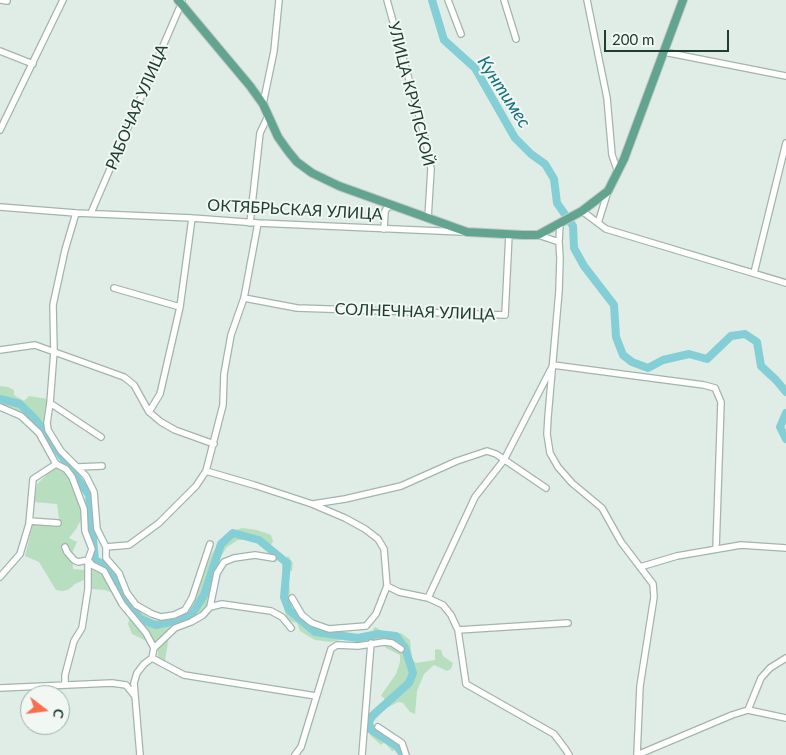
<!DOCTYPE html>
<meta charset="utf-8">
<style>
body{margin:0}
#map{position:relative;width:786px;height:755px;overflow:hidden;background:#e0ece6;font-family:Lato,sans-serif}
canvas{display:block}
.north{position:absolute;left:20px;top:685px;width:50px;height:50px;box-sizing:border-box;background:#f1f8f4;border:1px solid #9dada7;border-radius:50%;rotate:105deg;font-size:14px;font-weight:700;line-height:20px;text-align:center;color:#203d33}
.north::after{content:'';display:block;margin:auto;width:18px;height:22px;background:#fa6e50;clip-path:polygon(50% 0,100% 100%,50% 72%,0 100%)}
.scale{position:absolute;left:604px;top:30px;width:125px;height:22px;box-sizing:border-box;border:2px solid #203d33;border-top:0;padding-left:6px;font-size:15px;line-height:18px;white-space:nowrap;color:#203d33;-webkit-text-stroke:4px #f1f8f4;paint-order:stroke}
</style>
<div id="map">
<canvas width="786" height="755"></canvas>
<div class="north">С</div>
<div class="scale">200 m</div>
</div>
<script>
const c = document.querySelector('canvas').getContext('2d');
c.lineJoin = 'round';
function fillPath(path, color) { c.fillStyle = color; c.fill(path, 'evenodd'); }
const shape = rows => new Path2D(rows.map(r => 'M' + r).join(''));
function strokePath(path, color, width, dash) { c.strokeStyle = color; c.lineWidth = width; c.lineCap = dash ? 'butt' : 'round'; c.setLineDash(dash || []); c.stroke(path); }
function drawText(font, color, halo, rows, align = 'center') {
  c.font = font + ' Lato,sans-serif'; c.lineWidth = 4; c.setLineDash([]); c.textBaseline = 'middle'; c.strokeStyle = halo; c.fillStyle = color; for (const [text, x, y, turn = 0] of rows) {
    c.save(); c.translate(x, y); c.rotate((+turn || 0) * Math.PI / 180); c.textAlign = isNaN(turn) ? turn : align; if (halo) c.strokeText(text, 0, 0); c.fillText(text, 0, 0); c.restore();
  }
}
fillPath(shape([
 [0,386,8,387,14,390,14,395,24,401,29,396,48,399,48,430,39,433,21,416,0,407],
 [61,468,69,473,81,502,83,516,76,529,69,538,77,542,72,553,73,569,84,570,86,572,86,579,75,584,68,590,62,591,56,590,39,562,25,556,33,524,60,526,57,504,34,502,37,484,53,469],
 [242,528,257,530,271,535,273,541,271,545,267,548,253,540,238,540,227,547,217,562,212,564,207,575,206,582,209,592,209,604,203,613,199,613,194,605,194,599,211,555,222,539,230,532],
 [288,556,293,563,292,571,289,571,288,576,290,592,290,603,294,611,311,627,318,630,336,634,342,632,344,635,340,640,331,642,315,640,300,631,297,623,286,620,284,597,286,578,282,568,282,561],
 [94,569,104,574,113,593,105,590,92,589,92,570],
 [135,608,151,619,158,622,171,620,191,614,191,620,176,626,169,636,165,661,158,659,158,649,154,645,132,634,128,624,131,612],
 [375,627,386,633,401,633,410,640,412,659,416,663,435,660,435,650,437,649,441,650,443,656,453,663,451,669,447,671,434,665,424,674,417,691,415,714,410,712,403,703,398,702,385,709,373,722,375,728,380,732,402,747,404,755,400,755,400,753,396,750,392,751,386,744,383,743,381,745,370,735,373,722,369,718,369,715,384,702,384,698,381,696,382,694,396,674,400,662,400,655,386,648,384,642,355,644,355,640,360,635,371,633]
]), '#b7dfbf');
strokePath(shape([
 [432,0,444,40,475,68,515,138,531,154,545,164,554,179,557,203,573,226,574,248,584,266,614,305,616,337,623,355,632,362,648,368,663,360,689,354,707,359,731,336,745,334,757,342,761,366,776,380,786,392],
 [0,399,20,404,36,420,89,495,95,560,109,567,121,594,140,619,156,625,175,621,192,614,204,595,221,544,233,533,259,540,287,563,284,597,289,610,315,632,358,638,378,634,396,636,405,648,413,673,409,683,372,716,369,722,370,729,397,746,403,755],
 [786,413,780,427,786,439]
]), '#84ced5', 8);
const minor = shape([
 [1,0,7,1],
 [387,0,426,141,431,169,428,218],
 [448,0,461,34],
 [504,0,516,39],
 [587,0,607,98,612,155,618,172],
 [0,51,33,64],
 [664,52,786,76],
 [263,104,274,51,279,0],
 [0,130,63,0],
 [0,207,76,213,192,218,258,223,462,232],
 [582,211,606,229,786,283],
 [76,213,65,250,53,305,54,351,50,403,47,423,48,430,61,451,86,476,94,492,97,529,106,547,106,558,119,573,127,593,136,605,152,614,161,617,174,615,185,610,192,598,210,544],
 [91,213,182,2],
 [250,223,260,133,268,116],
 [598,223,608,191],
 [384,229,385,211,388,207,392,206],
 [538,235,559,242,560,258,559,291,548,417,547,434,550,453,558,467,572,483,602,508,621,542,653,584,654,597,640,686,637,755],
 [559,242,560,223],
 [754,273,786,143],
 [114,288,180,307],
 [244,298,297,308,505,315,509,234],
 [0,350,35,345,124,377,134,385,149,412,161,422,175,430,214,444],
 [50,403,101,437],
 [0,407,21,416,39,433,56,464],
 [149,412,160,394,180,307,192,218],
 [78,467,102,466],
 [206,471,254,485,312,504,345,518,365,529,378,539,384,549,387,586,399,592,428,598,443,605,451,615,458,630,466,684,554,734,566,750,569,755],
 [313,504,345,499,401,486,457,461,487,451,496,454,546,488],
 [29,521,58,523],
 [106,547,129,545,159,523,196,486,206,471,223,405,224,374,231,335,244,298,258,223],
 [640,567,677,556,741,545,786,548],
 [0,577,20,554,29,524,33,479,56,464,66,469,72,477,84,509,85,531,92,549,88,560,78,562,74,560,67,552,65,547],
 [292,598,302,615,312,623,329,629,366,626,376,614,387,586],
 [428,598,475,497,504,460,553,365,704,385,715,388,721,402,716,549],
 [210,607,217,573,224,562,234,558,255,555,273,558],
 [458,630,568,623],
 [154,648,175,628,191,622,203,615,210,607,222,604,271,611,282,617,291,628],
 [152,658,184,675,316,696],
 [65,684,65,675,74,641,82,628,88,589,88,560,92,565,104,571,122,604,146,633,154,648],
 [0,688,112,683,126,685,134,695],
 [748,710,761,678,770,668,786,658],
 [378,727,402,743,406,755],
 [140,755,134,683,137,673,144,664,152,658,154,648],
 [295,755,301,747,331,649,337,645,358,646,384,642,392,643,401,649],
 [362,755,371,643],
 [637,755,732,715,748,710,786,718]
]);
const major = shape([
 [178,0,250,86,263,104,278,137,288,151,297,162,312,173,339,186,467,232,523,235,538,235,582,211,608,191,624,159,683,0]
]);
strokePath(minor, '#a3b4ad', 8);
strokePath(major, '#c1c9c6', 10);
strokePath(minor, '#fff', 5.5);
strokePath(major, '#62a48f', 8);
drawText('16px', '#203d33', '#f1f8f4', [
 ["УЛИЦА КРУПСКОЙ",411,94,76],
 ["РАБОЧАЯ УЛИЦА",137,107,-67],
 ["ОКТЯБРЬСКАЯ УЛИЦА",295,210,3],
 ["СОЛНЕЧНАЯ УЛИЦА",415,312,2]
]);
drawText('italic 18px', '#16727d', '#f1f8f4', [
 ["Кунтимес",504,92,57]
]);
</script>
